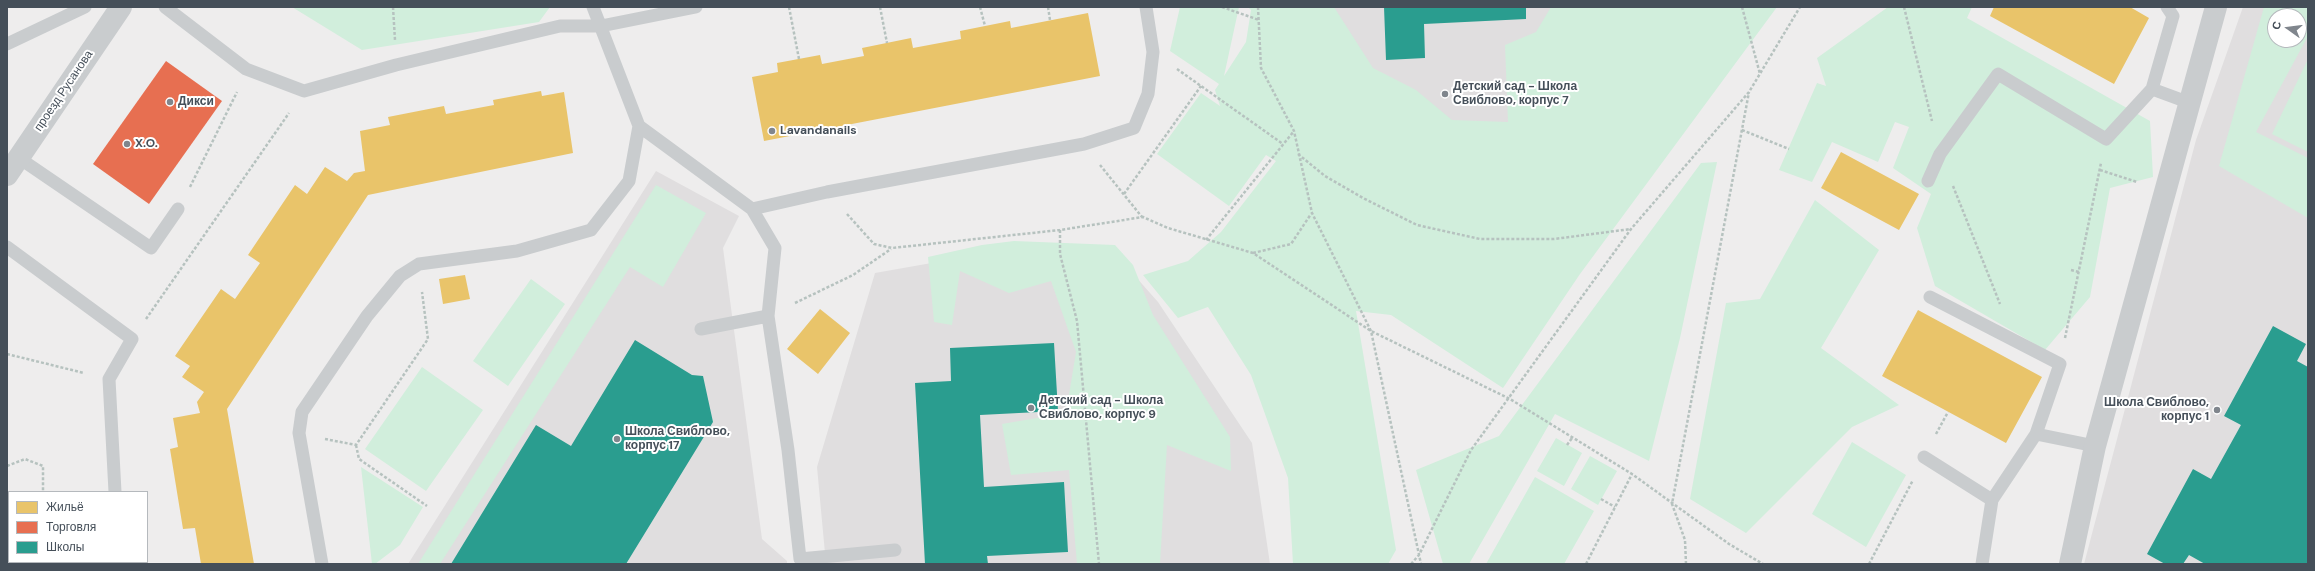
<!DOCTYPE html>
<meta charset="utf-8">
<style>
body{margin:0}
#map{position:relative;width:2315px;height:571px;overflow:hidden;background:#eeeded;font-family:"DM Sans",sans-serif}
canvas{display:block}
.frame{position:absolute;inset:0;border:8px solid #454f59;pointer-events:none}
.legend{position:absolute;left:8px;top:491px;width:140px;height:72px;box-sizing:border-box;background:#fff;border:1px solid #b5b9bd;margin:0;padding:5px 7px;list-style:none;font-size:12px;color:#454f59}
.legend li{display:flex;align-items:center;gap:8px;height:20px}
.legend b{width:20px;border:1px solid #b5b9bd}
.north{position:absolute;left:2267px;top:8px;width:40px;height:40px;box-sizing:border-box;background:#fff;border:1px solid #b5b9bd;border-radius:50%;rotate:284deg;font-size:11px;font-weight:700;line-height:16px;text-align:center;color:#454f59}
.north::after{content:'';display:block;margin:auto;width:14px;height:18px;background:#80868d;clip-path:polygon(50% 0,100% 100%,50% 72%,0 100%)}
</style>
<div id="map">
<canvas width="2315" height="571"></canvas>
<div class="frame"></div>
<ul class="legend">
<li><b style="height:11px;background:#e9c46a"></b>Жильё</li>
<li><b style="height:11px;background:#e76f51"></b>Торговля</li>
<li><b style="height:11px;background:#2a9d8f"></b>Школы</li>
</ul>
<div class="north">С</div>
</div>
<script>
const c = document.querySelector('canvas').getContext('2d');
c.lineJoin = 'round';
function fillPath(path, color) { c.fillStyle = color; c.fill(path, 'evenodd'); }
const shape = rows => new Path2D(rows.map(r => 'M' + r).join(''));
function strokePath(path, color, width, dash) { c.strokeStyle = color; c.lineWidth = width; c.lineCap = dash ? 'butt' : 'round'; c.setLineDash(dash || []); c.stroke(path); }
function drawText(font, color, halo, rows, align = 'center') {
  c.font = font + ' "DM Sans",sans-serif'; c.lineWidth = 4; c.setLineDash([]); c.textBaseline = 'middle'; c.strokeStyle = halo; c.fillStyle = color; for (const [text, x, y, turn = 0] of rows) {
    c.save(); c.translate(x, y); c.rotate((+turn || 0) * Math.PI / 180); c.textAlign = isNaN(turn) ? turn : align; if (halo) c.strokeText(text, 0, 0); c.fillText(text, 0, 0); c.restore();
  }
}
fillPath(shape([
 [1269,7,1653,7,1464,190],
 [2243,7,2308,7,2308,564,2084,564,2196,140],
 [2275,16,2299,16,2299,40,2275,40],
 [656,171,739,216,723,248,762,539,787,561,787,564,408,564],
 [988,253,1119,258,1158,302,1252,443,1270,564,826,564,817,467,875,273]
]), '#e0dedf');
fillPath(shape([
 [292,7,550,7,539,22,362,50],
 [1180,7,1239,7,1224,76,1246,42,1251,10,1248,7,1334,7,1373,68,1416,90,1452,120,1508,122,1505,45,1536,32,1551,7,1777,7,1580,274,1503,388,1391,315,1356,311,1396,550,1388,564,1293,564,1288,478,1251,375,1208,307,1178,318,1143,275,1188,261,1221,232,1276,161,1266,155,1229,206,1157,154,1201,93,1220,106,1215,90,1219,84,1170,51],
 [1888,7,1972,7,1967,18,2150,121,2153,177,2110,188,2090,297,2045,350,1935,286,1917,228,1931,194,1893,168,1909,127,1895,122,1878,162,1832,142,1812,182,1779,170,1817,83,1826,86,1817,58],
 [2264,7,2308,7,2308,36,2256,132,2308,158,2308,218,2219,166],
 [2275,16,2299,16,2299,40,2275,40],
 [2308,59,2308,152,2272,134],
 [1717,162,1680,338,1649,461,1555,414,1469,564,1443,564,1416,470,1499,436,1701,163],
 [656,185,706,213,663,287,630,267,440,564,418,564],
 [1815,200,1879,250,1821,348,1899,405,1852,427,1746,533,1690,499,1726,303,1760,299],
 [1014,241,1115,245,1133,265,1153,315,1230,437,1231,471,1167,445,1160,564,1077,564,1069,470,1011,475,1002,424,1066,413,1076,352,1051,281,1009,293,960,271,952,325,934,322,928,257,982,245],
 [531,279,565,304,508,386,473,361],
 [422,367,483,410,426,491,365,449],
 [1556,438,1582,453,1564,486,1537,471],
 [1852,442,1906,475,1866,547,1812,514],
 [1590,456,1617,471,1598,505,1571,489],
 [361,467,423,507,400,545,375,564,372,564],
 [1535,477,1594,511,1564,564,1486,564]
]), '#d1eedc');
fillPath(shape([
 [1994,7,2130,7,2149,18,2114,84,1990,16],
 [1088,13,1100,76,764,141,752,77,778,72,777,63,820,55,822,64,864,56,862,48,911,38,913,48,961,39,960,31,1010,21,1011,28],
 [541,91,542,96,564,92,573,153,368,195,227,409,254,564,201,564,195,528,183,529,170,449,178,447,173,418,200,413,197,402,204,392,182,377,190,366,175,356,221,289,235,299,260,263,248,255,295,185,307,194,325,167,347,181,354,173,365,171,360,131,390,125,388,117,444,106,446,114,494,105,493,100],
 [1841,152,1919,194,1899,230,1821,188],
 [465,275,470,299,443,304,439,279],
 [820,309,850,333,818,374,787,349],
 [1918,310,2042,377,2006,443,1882,376]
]), '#e9c46a');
fillPath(shape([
 [166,61,222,101,149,204,93,164]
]), '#e76f51');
fillPath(shape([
 [1384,7,1526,7,1526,19,1424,24,1425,58,1386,60],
 [2273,326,2306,344,2297,361,2308,367,2308,564,2205,564,2189,555,2183,564,2165,564,2147,554,2193,469,2211,479,2241,425,2224,416],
 [635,340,692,375,703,376,713,422,626,564,451,564,536,425,571,446],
 [1054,343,1058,411,980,415,984,487,1064,482,1068,552,987,556,988,564,925,564,915,383,951,381,950,348]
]), '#2a9d8f');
strokePath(shape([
 [393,7,395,40],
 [789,7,799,59],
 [880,7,887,43],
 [980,7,985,26],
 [1048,7,1050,20],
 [1222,7,1259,20],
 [1258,7,1261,68,1294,131,1312,213,1371,331,1421,564],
 [1742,7,1760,74],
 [1904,7,1932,121],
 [1177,69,1283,144],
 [1742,130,1789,149],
 [1298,154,1325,176,1363,198,1417,225,1480,239,1554,239,1631,229],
 [1100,165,1142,217],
 [2100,170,2137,182],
 [1953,186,2000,304],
 [190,187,237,92],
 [1124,194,1201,86],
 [847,214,874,244,892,248,1060,230,1143,217,1168,228,1253,253,1371,331,1510,399,1632,474,1729,544,1763,564],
 [1060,230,1060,254,1077,321,1099,564],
 [1206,240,1294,131],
 [1253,253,1291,244,1311,214],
 [2071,270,2079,272],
 [795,303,853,275,891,249],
 [146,319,289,113],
 [2065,338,2101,163],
 [7,354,84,373],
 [1936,434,1948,412],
 [325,439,356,445,428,339,422,292],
 [356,445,359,459,427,506],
 [1567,445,1572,438],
 [7,466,25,459,43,466,43,492],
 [1601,499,1615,507],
 [11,564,12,562],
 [1411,564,1419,555,1471,450,1631,229,1749,92,1800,7],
 [1586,564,1632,474],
 [1686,564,1685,540,1672,504,1749,92],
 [1869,564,1913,480]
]), '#b6c2bf', 2.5, [3, 2]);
strokePath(shape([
 [165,7,246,69,304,91,396,65,560,26,601,26,696,7],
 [7,44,85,7],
 [2152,89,2173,16,2167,7],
 [639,126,752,209,775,248,768,316,788,450,800,559,895,550],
 [19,158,151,248,178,209],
 [1928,181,1940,154,1998,74,2106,139,2152,89,2190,103],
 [752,209,827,192,1084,144,1134,128,1148,94,1153,52,1146,7],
 [7,247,132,339,109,379,115,492],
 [1930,297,2060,364,2036,434],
 [701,329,768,316],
 [1924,457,1992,500,2036,434,2095,446],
 [118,562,119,564],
 [322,564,299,433,302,412,367,316,400,276,419,264,517,251,591,230,629,181,639,126,593,7],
 [1982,564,1992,500]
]), '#c9ccce', 13);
strokePath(shape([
 [7,175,121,7],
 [2070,564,2095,446,2216,7]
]), '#c9ccce', 22);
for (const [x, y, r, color] of [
 [1445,94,4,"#80868d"],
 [170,102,4,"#80868d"],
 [772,131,4,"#80868d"],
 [127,144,4,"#80868d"],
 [1031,408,4,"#80868d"],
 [2217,410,4,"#80868d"],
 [617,439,4,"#80868d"]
]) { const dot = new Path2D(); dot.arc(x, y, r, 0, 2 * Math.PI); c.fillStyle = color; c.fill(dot); strokePath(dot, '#fff', 1.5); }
drawText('bold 12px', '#454f59', '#fff', [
 ["Детский сад - Школа",1453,87],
 ["Свиблово, корпус 7",1453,101],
 ["Дикси",178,102],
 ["Lavandanails",780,131],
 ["X.O.",135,144],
 ["Детский сад - Школа",1039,401],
 ["Свиблово, корпус 9",1039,415],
 ["Школа Свиблово,",2209,403,"right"],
 ["корпус 1",2209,417,"right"],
 ["Школа Свиблово,",625,432],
 ["корпус 17",625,446]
], 'left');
drawText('12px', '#454f59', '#fff', [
 ["проезд Русанова",64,91,-56]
]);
</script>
